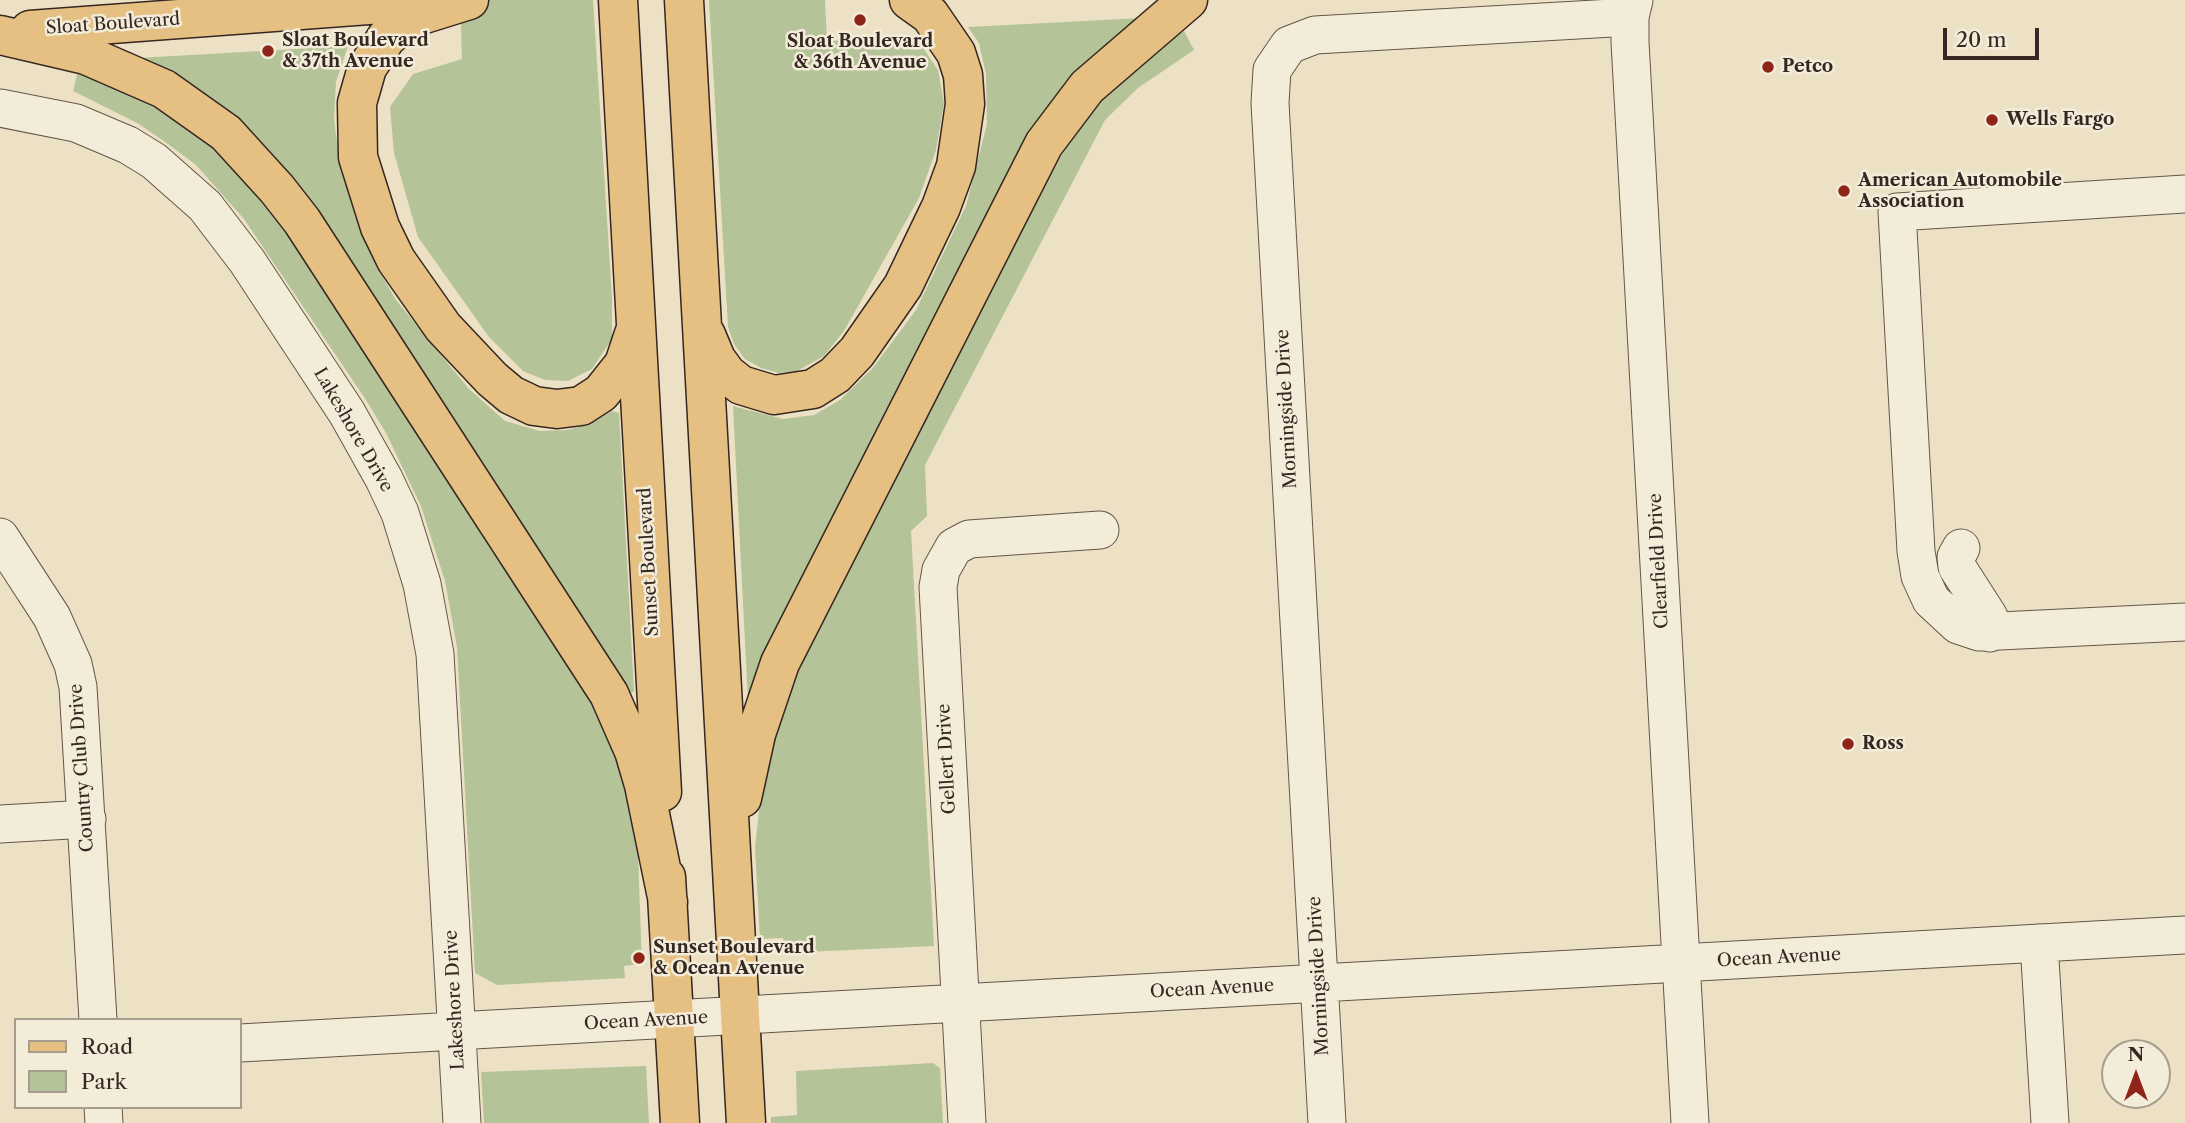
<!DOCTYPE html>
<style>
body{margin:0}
#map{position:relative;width:2185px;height:1123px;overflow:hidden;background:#ede1c5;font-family:"Libre Caslon Text",serif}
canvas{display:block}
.legend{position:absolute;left:14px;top:1018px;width:228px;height:91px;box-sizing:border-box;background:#f3ecd9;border:2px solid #a79d8f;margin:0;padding:9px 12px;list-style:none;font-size:21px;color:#352721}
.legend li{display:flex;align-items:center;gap:14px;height:35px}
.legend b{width:35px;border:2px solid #a79d8f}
.north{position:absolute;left:2101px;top:1039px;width:70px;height:70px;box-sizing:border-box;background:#f3ecd9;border:2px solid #a79d8f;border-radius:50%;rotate:0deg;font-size:19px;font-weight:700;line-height:28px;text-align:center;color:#352721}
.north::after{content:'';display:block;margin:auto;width:24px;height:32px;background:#8f2418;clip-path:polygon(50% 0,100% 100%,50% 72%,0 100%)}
.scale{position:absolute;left:1943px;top:28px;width:96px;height:32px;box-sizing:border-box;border:4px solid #352721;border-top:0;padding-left:9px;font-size:21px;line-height:24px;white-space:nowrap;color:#352721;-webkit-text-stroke:5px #f3ecd9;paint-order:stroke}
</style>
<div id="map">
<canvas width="2185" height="1123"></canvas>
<ul class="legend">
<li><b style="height:9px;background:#e6c082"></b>Road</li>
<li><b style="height:19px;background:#b4c498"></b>Park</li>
</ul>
<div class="north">N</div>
<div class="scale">20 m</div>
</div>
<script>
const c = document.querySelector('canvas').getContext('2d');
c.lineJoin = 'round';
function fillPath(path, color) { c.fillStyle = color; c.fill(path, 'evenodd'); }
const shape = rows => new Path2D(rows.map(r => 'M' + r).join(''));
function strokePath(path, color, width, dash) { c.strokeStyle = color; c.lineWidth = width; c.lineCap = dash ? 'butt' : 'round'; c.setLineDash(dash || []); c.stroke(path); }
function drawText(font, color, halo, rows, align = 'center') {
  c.font = font + ' "Libre Caslon Text",serif'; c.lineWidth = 5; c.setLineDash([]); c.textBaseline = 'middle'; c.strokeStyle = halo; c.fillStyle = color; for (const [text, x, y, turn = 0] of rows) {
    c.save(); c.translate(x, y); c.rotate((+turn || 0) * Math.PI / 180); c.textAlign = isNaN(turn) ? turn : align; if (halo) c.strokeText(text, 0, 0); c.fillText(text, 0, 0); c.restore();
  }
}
fillPath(shape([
 [460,0,593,0,612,298,612,339,592,369,568,381,545,380,523,371,489,337,418,237,394,153,390,107,413,74,462,59],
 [709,0,825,0,827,41,915,36,938,70,944,103,936,150,919,198,844,331,824,356,797,371,779,373,761,368,745,359,734,344,728,327],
 [1142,18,1102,49,1062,88,1001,186,748,701,733,406,783,419,814,415,840,400,872,369,916,310,966,206,987,124,986,74,979,43,968,27],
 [1184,31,1194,50,1138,88,1105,120,925,465,927,516,911,531,934,946,785,953,783,938,760,939,755,848,763,774,787,693,878,503,1063,153,1097,101,1132,68],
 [348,46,336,82,334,119,339,157,354,210,375,264,396,300,468,388,505,421,540,431,567,430,591,424,612,411,619,413,634,691,629,695,281,169,138,58],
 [78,71,108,79,199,130,281,212,487,544,593,701,619,757,633,810,638,855,642,964,624,966,625,978,497,985,475,973,457,647,445,581,421,506,386,433,366,400,244,219,196,165,168,144,139,124,73,91],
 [933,1063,940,1068,943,1123,771,1123,771,1117,797,1115,796,1071],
 [646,1066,649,1123,484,1123,481,1072]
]), '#b4c498');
const minor = shape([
 [1634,0,1630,17,1630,42,1690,1123],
 [0,108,76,123,128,145,154,161,205,206,247,261,347,413,384,479,400,513,422,584,435,654,462,1123],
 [2185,194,1897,212,1916,551,1920,576,1931,600,1958,625,1979,632,2185,622],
 [0,537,52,617,73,664,78,687,98,1020],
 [1961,548,1956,557,1957,567,1989,617,1990,633],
 [0,824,87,819],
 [2039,943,2050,1123],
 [240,1043,2185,935],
 [103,1107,104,1123],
 [967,1123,938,587,941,570,954,547,969,539,1100,530],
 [1327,1123,1270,103,1272,70,1289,45,1315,35,1630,17]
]);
const major = shape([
 [469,0,421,15,403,24,386,38,367,68,357,103,358,157,380,227,396,260,443,327,492,379,511,395,534,406,557,409,581,406,601,393,624,364,634,334],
 [618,0,662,792],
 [684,0,746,1123],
 [30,30,436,0],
 [0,35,86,55,164,89,226,133,277,189,302,221,609,694,634,751,644,785,668,902],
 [706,335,716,359,727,374,741,385,774,395,813,389,835,375,857,352,903,286,941,207,956,166,965,104,963,75,956,53,930,15,909,0],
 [742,798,756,734,780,663,1044,144,1087,87,1188,0],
 [666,877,680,1123]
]);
strokePath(minor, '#63564a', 39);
strokePath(major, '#352721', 41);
strokePath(minor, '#f3ecd9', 37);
strokePath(major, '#e6c082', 38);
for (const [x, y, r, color] of [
 [860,20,7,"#8f2418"],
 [268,51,7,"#8f2418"],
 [1768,67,7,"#8f2418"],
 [1992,120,7,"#8f2418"],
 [1844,191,7,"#8f2418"],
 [1848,744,7,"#8f2418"],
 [639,958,7,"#8f2418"]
]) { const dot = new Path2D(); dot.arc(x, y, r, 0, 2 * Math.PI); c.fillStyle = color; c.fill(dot); strokePath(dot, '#f3ecd9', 2.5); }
drawText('18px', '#352721', '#f3ecd9', [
 ["Sloat Boulevard",113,24,-4],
 ["Morningside Drive",1287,409,-93],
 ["Lakeshore Drive",353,430,60],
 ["Clearfield Drive",1659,561,-93],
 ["Sunset Boulevard",649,562,-93],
 ["Gellert Drive",947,759,-93],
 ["Country Club Drive",82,768,-94],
 ["Ocean Avenue",1779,958,-3],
 ["Morningside Drive",1319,976,-93],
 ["Ocean Avenue",1212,989,-3],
 ["Lakeshore Drive",455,1000,-93],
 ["Ocean Avenue",646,1021,-3]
]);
drawText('bold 18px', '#352721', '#f3ecd9', [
 ["Sloat Boulevard",282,41],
 ["& 37th Avenue",282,62],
 ["Sloat Boulevard",860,42,"center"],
 ["& 36th Avenue",860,63,"center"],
 ["Petco",1782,67],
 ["Wells Fargo",2006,120],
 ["American Automobile",1858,181],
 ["Association",1858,202],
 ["Ross",1862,744],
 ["Sunset Boulevard",653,948],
 ["& Ocean Avenue",653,969]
], 'left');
</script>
